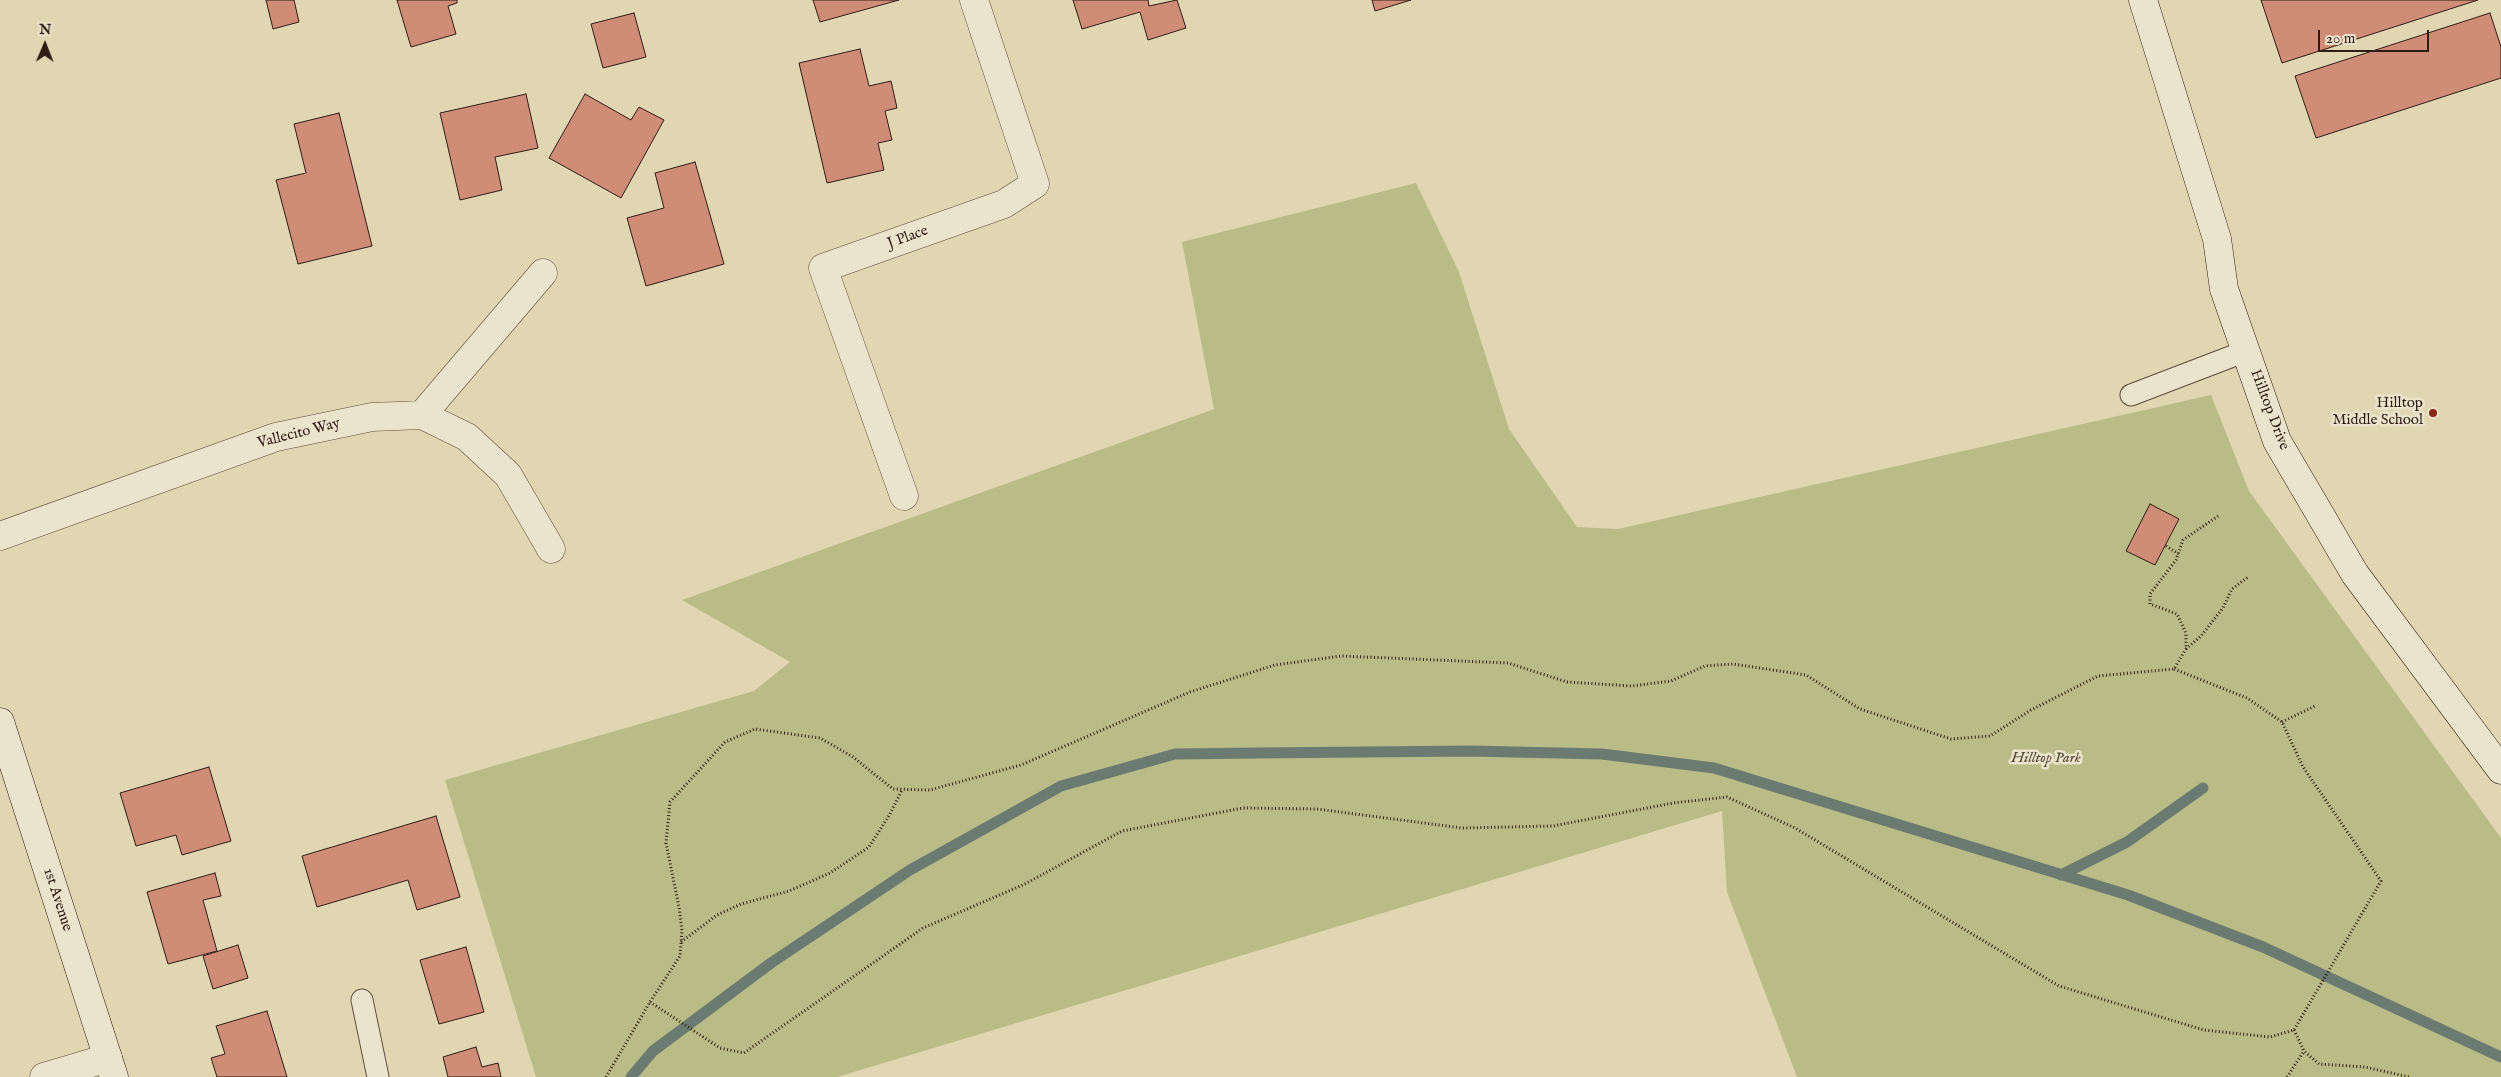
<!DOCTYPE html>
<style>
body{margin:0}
#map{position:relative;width:2501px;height:1077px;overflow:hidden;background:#e0d6b2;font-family:"IM FELL English",serif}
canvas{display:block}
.north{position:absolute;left:20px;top:20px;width:50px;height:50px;-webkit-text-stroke:4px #ebe4cd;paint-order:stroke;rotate:1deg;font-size:14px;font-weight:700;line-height:20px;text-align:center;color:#2f1d15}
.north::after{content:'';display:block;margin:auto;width:18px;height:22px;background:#2f1d15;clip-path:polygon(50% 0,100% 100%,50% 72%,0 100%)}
.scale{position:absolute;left:2318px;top:30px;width:111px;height:22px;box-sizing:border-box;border:2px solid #2f1d15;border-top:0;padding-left:6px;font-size:15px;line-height:18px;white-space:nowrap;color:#2f1d15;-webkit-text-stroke:4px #ebe4cd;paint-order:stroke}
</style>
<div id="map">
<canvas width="2501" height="1077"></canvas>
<div class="north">N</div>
<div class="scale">20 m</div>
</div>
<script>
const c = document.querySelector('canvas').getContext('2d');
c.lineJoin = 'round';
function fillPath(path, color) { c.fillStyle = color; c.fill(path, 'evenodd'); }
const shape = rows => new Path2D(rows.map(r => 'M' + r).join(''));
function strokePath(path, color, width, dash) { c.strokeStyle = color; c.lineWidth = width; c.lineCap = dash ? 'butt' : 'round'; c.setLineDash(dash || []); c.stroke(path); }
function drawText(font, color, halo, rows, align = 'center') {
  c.font = font + ' "IM FELL English",serif'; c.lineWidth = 5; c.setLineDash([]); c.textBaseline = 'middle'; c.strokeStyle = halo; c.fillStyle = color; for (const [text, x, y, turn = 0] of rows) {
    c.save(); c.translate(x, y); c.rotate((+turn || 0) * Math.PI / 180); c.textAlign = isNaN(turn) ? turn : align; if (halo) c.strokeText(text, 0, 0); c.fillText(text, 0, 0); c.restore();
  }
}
fillPath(shape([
 [1416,183,1459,272,1509,429,1577,527,1618,529,2211,395,2249,491,2501,838,2501,1077,1797,1077,1727,892,1722,811,837,1077,536,1077,445,780,754,691,790,662,682,600,1214,409,1182,242]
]), '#babc87');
strokePath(shape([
 [2061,875,2127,842,2203,788],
 [631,1077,653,1051,771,963,910,870,1061,786,1175,754,1258,753,1470,751,1602,754,1714,768,2128,895,2263,947,2501,1057]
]), '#6c7b71', 11);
const building = shape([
 [266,0,294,0,299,22,273,29,266,0],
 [397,0,457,0,457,3,448,6,456,34,411,47,397,0],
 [813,0,899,0,820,22,813,0],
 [1073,0,1148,0,1149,6,1177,0,1186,28,1148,40,1140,12,1082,29,1073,0],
 [1372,0,1411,0,1375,11,1372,0],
 [2261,0,2478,0,2282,63,2261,0],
 [634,13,646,57,603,68,591,24,634,13],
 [2490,13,2501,47,2501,78,2316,138,2295,76,2490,13],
 [860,49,869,86,891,81,897,108,885,111,892,140,878,143,884,170,827,183,799,63,860,49],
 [526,94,538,148,495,157,502,190,460,200,440,113,526,94],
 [585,94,631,120,639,107,664,120,621,198,549,158,585,94],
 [339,113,372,246,298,264,276,180,306,173,294,124,339,113],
 [695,162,724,264,646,286,627,218,664,208,655,173,695,162],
 [2150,504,2179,519,2155,565,2126,551,2150,504],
 [209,767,231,841,182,855,176,835,136,846,120,793,209,767],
 [436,816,460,897,417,910,408,880,317,907,302,856,436,816],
 [215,873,221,896,203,900,217,951,168,964,147,892,215,873],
 [238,945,248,978,213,989,203,956,238,945],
 [466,947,484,1012,439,1024,420,960,466,947],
 [267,1011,287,1077,217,1077,211,1058,225,1054,216,1026,267,1011],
 [476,1047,482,1067,498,1063,501,1077,448,1077,443,1057,476,1047]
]);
fillPath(building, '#cf8c76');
strokePath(building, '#2f1d15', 1);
const lane = shape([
 [2131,395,2246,351],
 [362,1000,378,1077]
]);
const street = shape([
 [422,415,543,273],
 [904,496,823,268,1004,204,1035,184,974,0],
 [0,536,276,437,372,417,422,415,467,437,508,475,551,549],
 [44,1077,108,1058]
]);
const secondary = shape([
 [2143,0,2217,239,2224,289,2277,441,2355,574,2501,770],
 [0,722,114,1077]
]);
strokePath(lane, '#5b4b3c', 23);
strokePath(street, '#5b4b3c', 29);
strokePath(secondary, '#2f1d15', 29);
strokePath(shape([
 [2166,546,2179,554],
 [2186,649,2201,636,2223,608,2232,589,2248,577],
 [2282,722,2315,706],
 [681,942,717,915,741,904,789,891,830,873,869,847,890,814,902,790],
 [650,1002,720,1048,744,1053,923,928,1025,884,1122,831,1243,808,1317,809,1462,828,1553,826,1673,803,1727,797,1795,828,2059,986,2204,1030,2270,1037,2294,1030,2381,881,2303,767,2282,722,2247,698,2174,669],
 [2294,1030,2304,1051,2319,1064,2365,1067,2409,1077],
 [606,1077,650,1002,680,956,682,931,679,907,666,843,670,802,725,742,755,729,820,738,853,757,893,789,930,790,1021,765,1190,692,1275,665,1341,656,1508,663,1567,682,1632,686,1671,681,1705,666,1733,664,1806,675,1860,709,1951,739,1990,736,2031,710,2098,676,2174,669,2186,649,2186,633,2177,614,2150,604,2150,594,2176,560,2183,540,2218,516],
 [2287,1077,2304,1051]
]), '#2f1d15', 3, [1, 2.5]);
strokePath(lane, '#ebe4cd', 21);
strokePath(street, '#ebe4cd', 28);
strokePath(secondary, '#ebe4cd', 28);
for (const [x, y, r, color] of [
 [2433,413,5,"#8f2418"]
]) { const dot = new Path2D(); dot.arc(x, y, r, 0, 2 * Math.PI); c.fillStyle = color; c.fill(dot); strokePath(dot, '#ebe4cd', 2); }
drawText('15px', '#2f1d15', '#ebe4cd', [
 ["J Place",908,238,-20],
 ["Hilltop Drive",2269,410,69],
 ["Vallecito Way",299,434,-14],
 ["1st Avenue",57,900,72]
]);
drawText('15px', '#2f1d15', '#ebe4cd', [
 ["Hilltop",2423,404],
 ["Middle School",2423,421]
], 'right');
drawText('italic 15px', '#524532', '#ebe4cd', [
 ["Hilltop Park",2046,759]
]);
</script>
